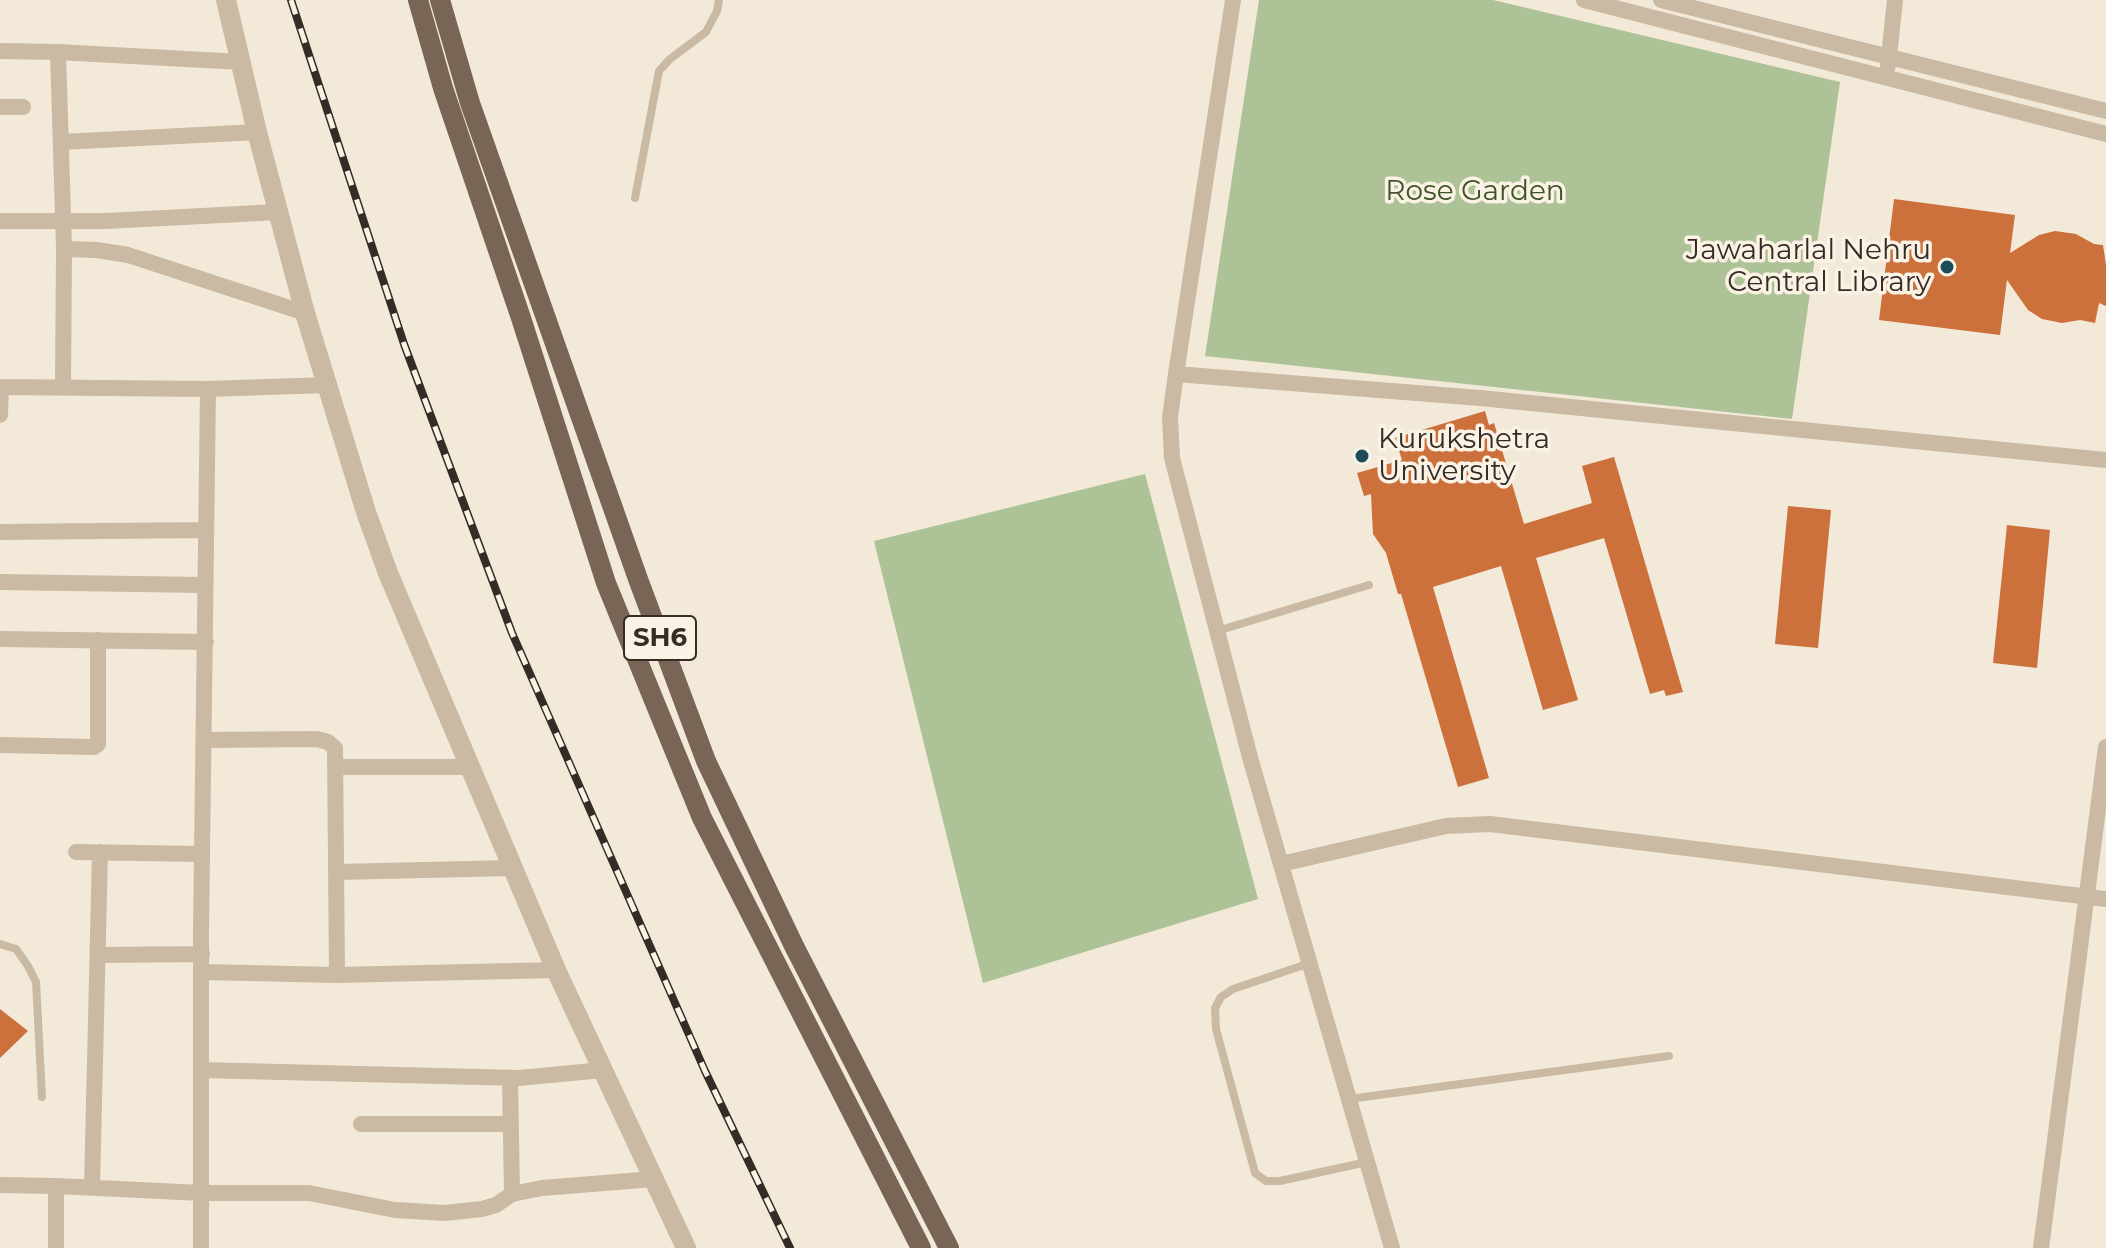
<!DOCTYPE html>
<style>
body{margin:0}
canvas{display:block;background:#f2e9d8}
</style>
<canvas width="2106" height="1248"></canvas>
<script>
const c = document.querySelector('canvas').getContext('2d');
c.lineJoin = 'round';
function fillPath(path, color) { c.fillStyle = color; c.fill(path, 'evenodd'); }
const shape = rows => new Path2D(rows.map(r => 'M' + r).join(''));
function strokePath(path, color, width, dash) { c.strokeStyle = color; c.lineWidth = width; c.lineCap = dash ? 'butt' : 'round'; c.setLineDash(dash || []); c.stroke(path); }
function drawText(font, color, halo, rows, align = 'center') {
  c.font = font + ' Montserrat,sans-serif'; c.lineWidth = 7; c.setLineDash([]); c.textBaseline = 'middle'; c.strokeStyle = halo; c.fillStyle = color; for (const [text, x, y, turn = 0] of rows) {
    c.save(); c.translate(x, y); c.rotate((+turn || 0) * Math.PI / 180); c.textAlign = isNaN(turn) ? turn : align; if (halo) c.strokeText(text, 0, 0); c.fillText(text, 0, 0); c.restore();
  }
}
fillPath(shape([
 [1259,0,1493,0,1840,82,1792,419,1205,356],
 [1145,474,1258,899,983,983,874,541]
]), '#aec297');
fillPath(shape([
 [1894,199,2015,215,2010,253,2039,235,2055,231,2076,234,2094,244,2103,245,2106,265,2106,306,2099,303,2095,323,2080,320,2062,323,2042,319,2028,310,2007,280,2000,335,1879,320],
 [1485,411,1489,425,1494,423,1524,524,1592,503,1582,466,1614,457,1683,692,1666,696,1664,690,1650,694,1604,538,1536,558,1578,700,1543,710,1501,566,1433,587,1489,778,1458,787,1401,594,1398,594,1386,553,1373,534,1371,494,1364,496,1357,473,1402,460,1395,438],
 [1788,506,1831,510,1818,648,1775,644],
 [2007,525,2050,530,2037,668,1993,663],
 [0,1009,28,1031,0,1058]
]), '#cc703c');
strokePath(shape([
 [635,198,659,71,670,59,706,32,717,11,719,0],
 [1217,631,1369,585],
 [0,944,16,949,28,966,36,982,42,1097],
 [1310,963,1233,989,1221,997,1215,1008,1216,1029,1255,1173,1266,1181,1280,1181,1367,1162],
 [1349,1099,1669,1056]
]), '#cabaa3', 8);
strokePath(shape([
 [1233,0,1176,374,1170,417,1172,458,1251,761,1392,1248],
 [1584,0,2106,134],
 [1661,0,2106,111],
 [0,51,58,52],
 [1888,66,1895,0],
 [0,107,23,107],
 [62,142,257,132],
 [0,221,107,221,278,212],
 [64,249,97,250,128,255,305,313],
 [1176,374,1480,398,2106,460],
 [0,387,208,389,327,385],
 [63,387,64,249,58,52,241,62],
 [0,415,1,387],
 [0,532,205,530],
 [0,582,204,585],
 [0,639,206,642],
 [204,740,317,739,328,742,335,748,337,975],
 [0,745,94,747,98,744,98,640],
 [336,767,468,767],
 [76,852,201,854],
 [1281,864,1446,826,1490,824,2106,899],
 [337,872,512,868],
 [98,955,202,954],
 [202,972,337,975,556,970],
 [201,1070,519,1078,603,1070],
 [510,1078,512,1194],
 [361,1124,511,1124],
 [0,1185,56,1186],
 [92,1187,100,852],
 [56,1248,56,1186,201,1193,309,1193,395,1210,445,1213,482,1209,496,1205,512,1194,542,1188,654,1179],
 [201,1248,201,930,208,389],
 [2041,1248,2106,747]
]), '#cabaa3', 16);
strokePath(shape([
 [226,0,257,132,305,313,366,512,388,573,556,970,686,1248]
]), '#cabaa3', 20);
strokePath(shape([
 [418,0,443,88,521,318,606,583,702,818,921,1248],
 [440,0,470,103,638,579,706,761,794,946,949,1248]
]), '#786556', 20);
const rail = shape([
 [291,0,404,344,512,633,705,1071,790,1248]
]);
strokePath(rail, '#352c26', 8);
strokePath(rail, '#faf2e4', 5, [15]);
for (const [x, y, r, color] of [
 [1947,267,8,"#1a4d58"],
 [1362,456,8,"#1a4d58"]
]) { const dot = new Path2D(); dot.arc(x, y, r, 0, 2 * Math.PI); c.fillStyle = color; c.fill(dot); strokePath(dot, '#faf2e4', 3); }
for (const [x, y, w] of [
 [660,638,72]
]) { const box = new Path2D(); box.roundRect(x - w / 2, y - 22, w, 44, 6); c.fillStyle = '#faf2e4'; c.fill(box); strokePath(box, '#352c26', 2); }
drawText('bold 26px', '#352c26', null, [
 ["SH6",660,638]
]);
drawText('28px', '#3f5428', '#faf2e4', [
 ["Rose Garden",1475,192]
]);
drawText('28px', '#352c26', '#faf2e4', [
 ["Jawaharlal Nehru",1931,251],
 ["Central Library",1931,283],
 ["Kurukshetra",1378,440,"left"],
 ["University",1378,472,"left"]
], 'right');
</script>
